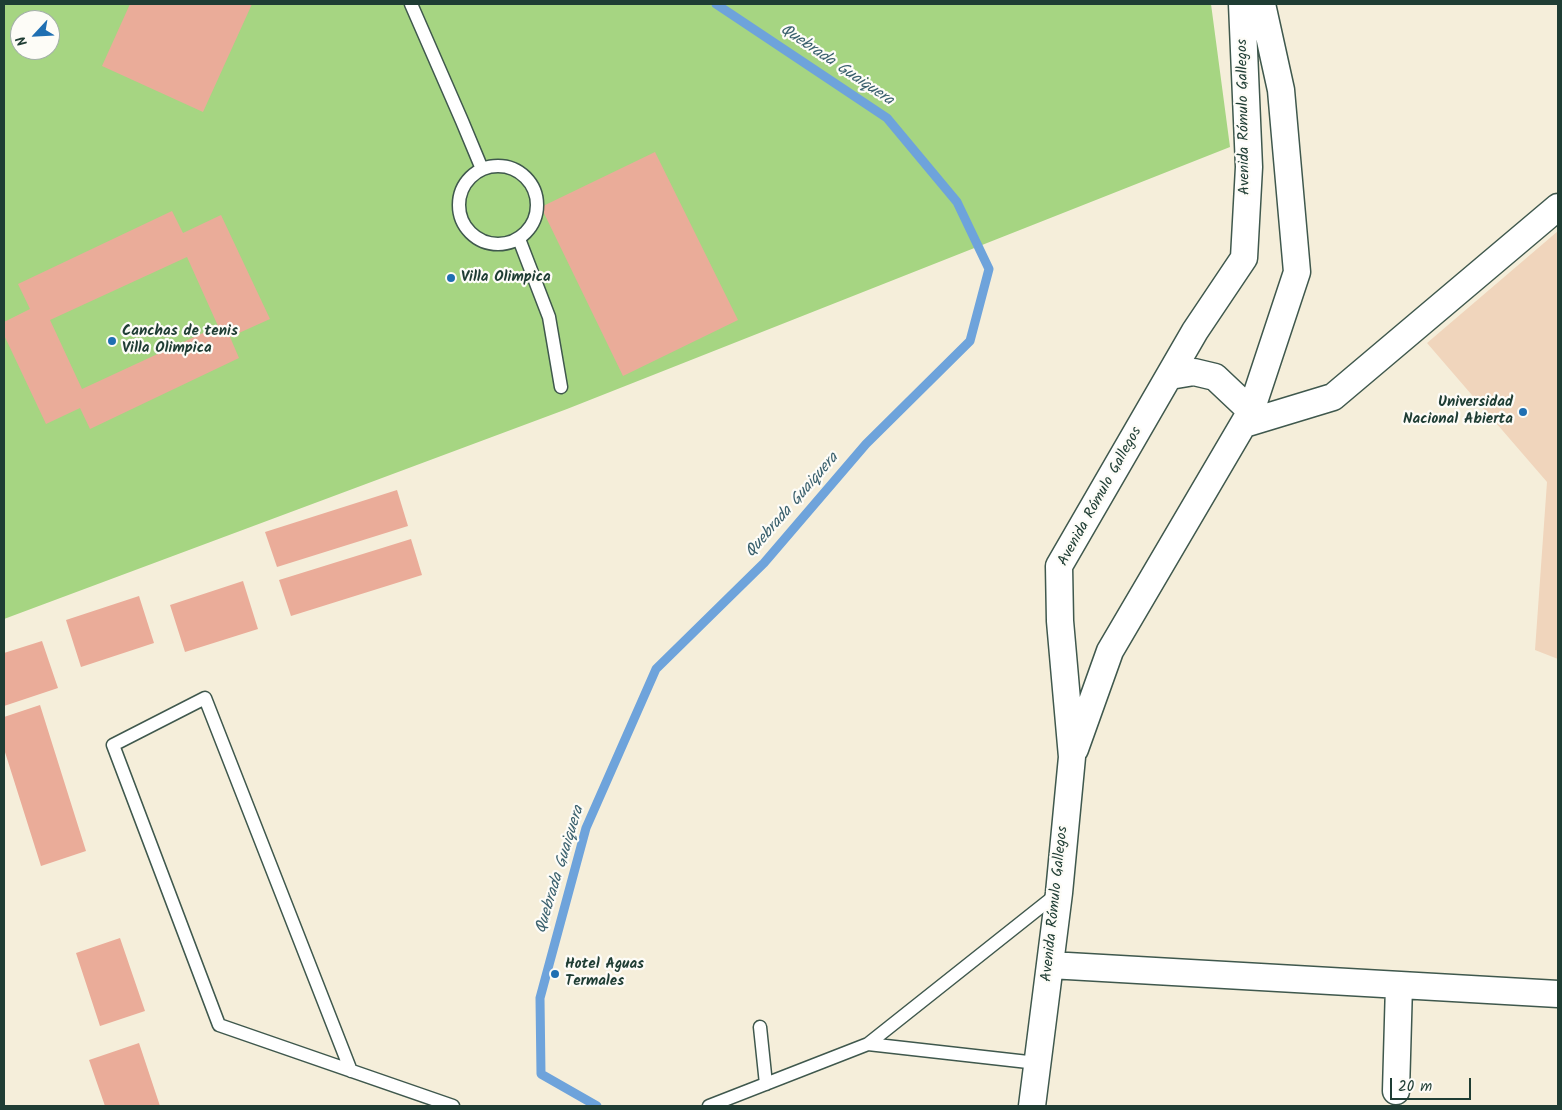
<!DOCTYPE html>
<meta charset="utf-8">
<style>
body{margin:0}
#map{position:relative;width:1562px;height:1110px;overflow:hidden;background:#f5eeda;font-family:Kalam,sans-serif}
canvas{display:block}
.frame{position:absolute;inset:0;border:5px solid #1f3d34;pointer-events:none}
.north{position:absolute;left:10px;top:10px;width:50px;height:50px;box-sizing:border-box;background:#fdfcf7;border:1px solid #a4b0a9;border-radius:50%;rotate:245deg;font-size:14px;font-weight:700;line-height:20px;text-align:center;color:#1f3d34}
.north::after{content:'';display:block;margin:auto;width:18px;height:22px;background:#1f6fb2;clip-path:polygon(50% 0,100% 100%,50% 72%,0 100%)}
.scale{position:absolute;left:1390px;top:1078px;width:81px;height:22px;box-sizing:border-box;border:2px solid #1f3d34;border-top:0;padding-left:6px;font-size:15px;line-height:18px;white-space:nowrap;color:#1f3d34;-webkit-text-stroke:4px #fdfcf7;paint-order:stroke}
</style>
<div id="map">
<canvas width="1562" height="1110"></canvas>
<div class="frame"></div>
<div class="north">N</div>
<div class="scale">20 m</div>
</div>
<script>
const c = document.querySelector('canvas').getContext('2d');
c.lineJoin = 'round';
function fillPath(path, color) { c.fillStyle = color; c.fill(path, 'evenodd'); }
const shape = rows => new Path2D(rows.map(r => 'M' + r).join(''));
function strokePath(path, color, width, dash) { c.strokeStyle = color; c.lineWidth = width; c.lineCap = dash ? 'butt' : 'round'; c.setLineDash(dash || []); c.stroke(path); }
function drawText(font, color, halo, rows, align = 'center') {
  c.font = font + ' Kalam,sans-serif'; c.lineWidth = 4.5; c.setLineDash([]); c.textBaseline = 'middle'; c.strokeStyle = halo; c.fillStyle = color; for (const [text, x, y, turn = 0] of rows) {
    c.save(); c.translate(x, y); c.rotate((+turn || 0) * Math.PI / 180); c.textAlign = isNaN(turn) ? turn : align; if (halo) c.strokeText(text, 0, 0); c.fillText(text, 0, 0); c.restore();
  }
}
fillPath(shape([
 [1558,231,1558,659,1535,650,1547,482,1427,343]
]), '#f0d5bc');
fillPath(shape([
 [4,4,1211,4,1230,147,567,409,4,619],
 [20,20,50,20,50,50,20,50]
]), '#a6d582');
strokePath(shape([
 [597,1106,541,1074,540,998,586,828,656,669,764,563,866,444,970,341,989,269,957,202,887,118,716,4]
]), '#6ea3db', 9);
fillPath(shape([
 [130,4,252,4,203,112,102,66],
 [655,152,738,320,623,376,541,207],
 [172,211,183,233,221,215,270,319,230,337,239,358,90,429,80,408,46,424,4,335,4,322,30,309,18,284],
 [187,257,218,326,82,389,50,320],
 [397,490,408,526,277,567,265,532],
 [411,539,422,575,291,616,279,580],
 [243,581,258,629,185,652,170,605],
 [139,596,154,643,81,667,66,620],
 [42,641,58,688,4,706,4,653],
 [40,705,86,851,41,866,4,749,4,717],
 [120,938,145,1011,100,1026,76,953],
 [139,1043,160,1106,105,1106,89,1060]
]), '#eaac99');
const service = shape([
 [411,4,462,121,482,169],
 '459 205a39 39 0 1 1 78 0a39 39 0 1 1-78 0Z',
 [519,239,549,317,561,387],
 [760,1027,766,1084],
 [868,1044,1037,1063],
 [351,1071,205,698,113,745,219,1025,453,1106],
 [709,1106,868,1044,1057,894]
]);
const minor = shape([
 [1170,376,1194,372,1215,377,1251,411],
 [1244,424,1333,397,1558,207],
 [1075,749,1110,651,1251,411,1297,272,1281,90,1262,4],
 [1050,965,1558,994],
 [1396,1091,1399,985],
 [1032,1106,1059,893,1072,757,1060,621,1059,566,1195,331,1244,258,1249,167,1242,4]
]);
strokePath(service, '#3f584d', 15);
strokePath(minor, '#3f584d', 29);
strokePath(service, '#fff', 12);
strokePath(minor, '#fff', 26);
for (const [x, y, r, color] of [
 [451,278,5,"#1f6fb2"],
 [112,341,5,"#1f6fb2"],
 [1523,412,5,"#1f6fb2"],
 [555,974,5,"#1f6fb2"]
]) { const dot = new Path2D(); dot.arc(x, y, r, 0, 2 * Math.PI); c.fillStyle = color; c.fill(dot); strokePath(dot, '#fdfcf7', 2); }
drawText('15px', '#1f3d34', '#fdfcf7', [
 ["Avenida Rómulo Gallegos",1245,117,-91],
 ["Avenida Rómulo Gallegos",1101,497,-61],
 ["Avenida Rómulo Gallegos",1056,904,-84]
]);
drawText('bold 15px', '#1f3d34', '#fdfcf7', [
 ["Villa Olimpica",461,278],
 ["Canchas de tenis",122,332],
 ["Villa Olimpica",122,349],
 ["Universidad",1513,403,"right"],
 ["Nacional Abierta",1513,420,"right"],
 ["Hotel Aguas",565,965],
 ["Termales",565,982]
], 'left');
drawText('italic 16px', '#3b616e', '#fdfcf7', [
 ["Quebrada Guaiquera",836,66,34],
 ["Quebrada Guaiquera",793,506,-49],
 ["Quebrada Guaiquera",561,870,-73]
]);
</script>
